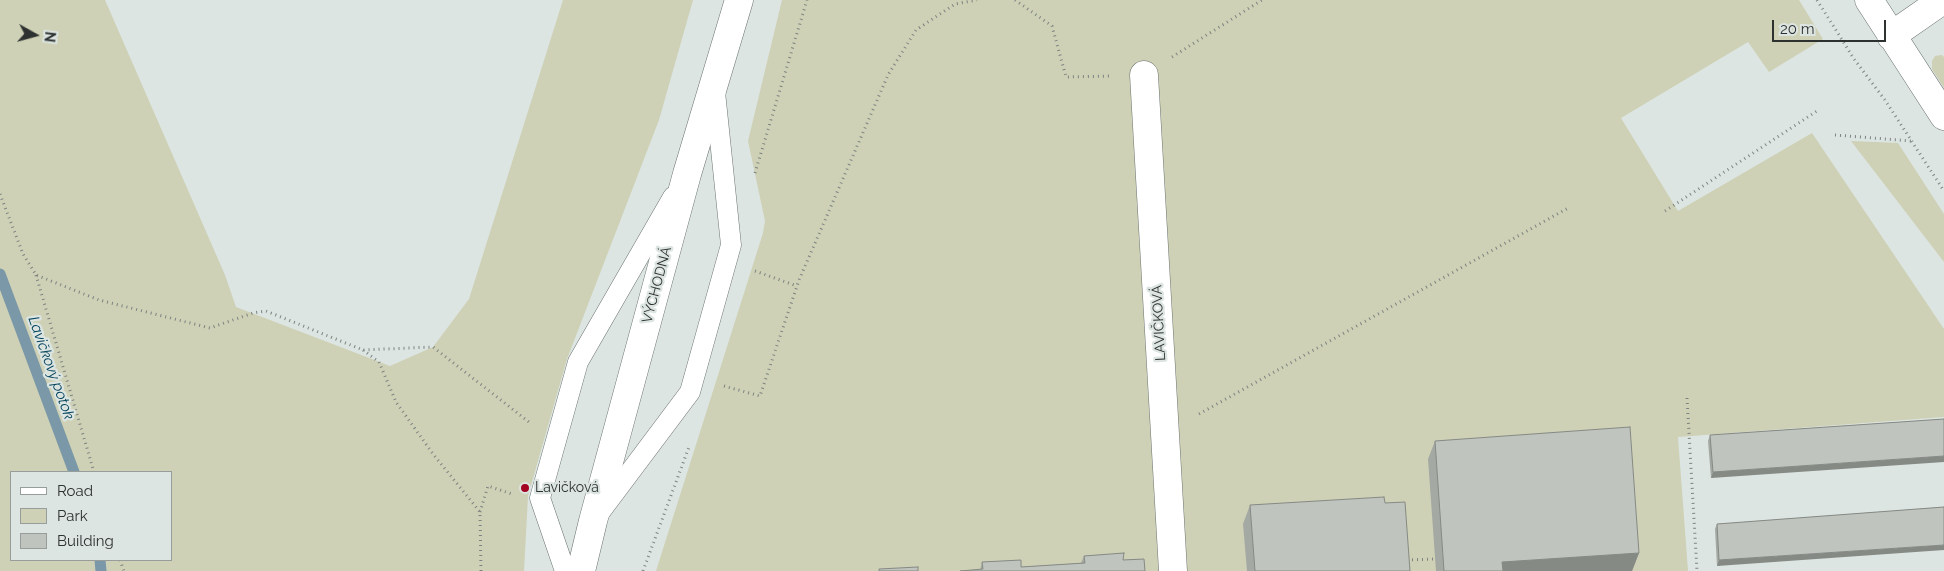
<!DOCTYPE html>
<meta charset="utf-8">
<style>
body{margin:0}
#map{position:relative;width:1944px;height:571px;overflow:hidden;background:#dce5e2;font-family:Raleway,sans-serif}
canvas{display:block}
.legend{position:absolute;left:10px;top:471px;width:162px;height:90px;box-sizing:border-box;background:#dce5e2;border:1px solid #969d9b;margin:0;padding:6px 9px;list-style:none;font-size:15px;color:#2d3130}
.legend li{display:flex;align-items:center;gap:10px;height:25px}
.legend b{width:25px;border:1px solid #969d9b}
.north{position:absolute;left:10px;top:10px;width:50px;height:50px;-webkit-text-stroke:4px #dce5e2;paint-order:stroke;rotate:97deg;font-size:14px;font-weight:700;line-height:20px;text-align:center;color:#2d3130}
.north::after{content:'';display:block;margin:auto;width:18px;height:22px;background:#2d3130;clip-path:polygon(50% 0,100% 100%,50% 72%,0 100%)}
.scale{position:absolute;left:1772px;top:20px;width:114px;height:22px;box-sizing:border-box;border:2px solid #2d3130;border-top:0;padding-left:6px;font-size:15px;line-height:18px;white-space:nowrap;color:#2d3130;-webkit-text-stroke:4px #dce5e2;paint-order:stroke}
</style>
<div id="map">
<canvas width="1944" height="571"></canvas>
<ul class="legend">
<li><b style="height:6px;background:#fff"></b>Road</li>
<li><b style="height:14px;background:#ced1b5"></b>Park</li>
<li><b style="height:14px;background:#bfc5be"></b>Building</li>
</ul>
<div class="north">N</div>
<div class="scale">20 m</div>
</div>
<script>
const c = document.querySelector('canvas').getContext('2d');
c.lineJoin = 'round';
function fillPath(path, color) { c.fillStyle = color; c.fill(path, 'evenodd'); }
const shape = rows => new Path2D(rows.map(r => 'M' + r).join(''));
function strokePath(path, color, width, dash) { c.strokeStyle = color; c.lineWidth = width; c.lineCap = dash ? 'butt' : 'round'; c.setLineDash(dash || []); c.stroke(path); }
function drawText(font, color, halo, rows, align = 'center') {
  c.font = font + ' Raleway,sans-serif'; c.lineWidth = 4.5; c.setLineDash([]); c.textBaseline = 'middle'; c.strokeStyle = halo; c.fillStyle = color; for (const [text, x, y, turn = 0] of rows) {
    c.save(); c.translate(x, y); c.rotate((+turn || 0) * Math.PI / 180); c.textAlign = isNaN(turn) ? turn : align; if (halo) c.strokeText(text, 0, 0); c.fillText(text, 0, 0); c.restore();
  }
}
fillPath(shape([
 [0,0,105,0,225,275,236,307,390,366,433,347,469,299,563,0,693,0,659,120,567,359,528,496,524,571,0,571],
 [171,472,171,560,11,560,11,472],
 [782,0,1799,0,1823,39,1769,72,1748,42,1621,118,1678,211,1812,133,1944,329,1944,417,1678,437,1688,571,656,571,763,233,765,221,748,141],
 [1942,55,1944,57,1944,88,1932,69,1932,61,1935,56],
 [1851,141,1898,143,1944,214,1944,262]
]), '#ced1b5');
strokePath(shape([
 [0,274,74,472],
 [100,560,101,571]
]), '#7a98a7', 11);
const service = shape([
 [600,512,690,392,731,245,715,92],
 [565,571,540,498,573,380,578,362,673,197]
]);
const minor = shape([
 [1869,0,1944,116],
 [1891,36,1937,4,1944,2],
 [1144,75,1173,571],
 [581,571,593,521,687,174,739,0]
]);
strokePath(service, '#6a726f', 21);
strokePath(minor, '#6a726f', 29);
strokePath(shape([
 [1015,0,1052,26,1066,77,1111,76],
 [1817,0,1854,59,1885,100,1944,191],
 [1172,57,1262,0],
 [1835,135,1911,141],
 [755,173,807,0],
 [0,194,23,254,36,275,99,300,210,328,253,313,266,311,363,350,433,347,529,422],
 [1665,211,1817,111],
 [755,271,797,286],
 [36,275,94,472],
 [363,350,379,362,396,402,433,454,480,512,481,571],
 [724,386,760,396,799,280,888,75,916,30,955,4,977,0],
 [1687,398,1697,571],
 [1199,414,1570,207],
 [480,512,488,486,512,494],
 [120,560,124,571],
 [1407,560,1435,559],
 [643,571,689,447]
]), '#7d8381', 3, [1, 4]);
strokePath(service, '#fff', 20);
strokePath(minor, '#fff', 28);
fillPath(shape([
 [1944,419,1711,478,1708,441,1710,435],
 [1435,441,1639,553,1632,571,1436,571,1428,459],
 [1385,503,1410,571,1247,571,1243,524,1250,505],
 [1944,507,1717,566,1715,529,1717,524],
 [1124,553,1123,560,1144,559,1145,571,960,571,980,570,982,562,1021,560,1021,567,1081,563,1084,556]
]), '#a4a9a3');
fillPath(shape([
 [1944,456,1944,462,1711,478,1713,472],
 [1944,545,1944,550,1717,566,1719,560],
 [1639,553,1632,571,1499,571,1502,562]
]), '#868a85');
const building = shape([
 [1944,419,1944,456,1713,472,1710,435,1944,419],
 [1630,427,1639,553,1502,562,1503,571,1444,571,1435,441,1630,427],
 [1384,497,1385,503,1405,502,1410,571,1255,571,1250,505,1384,497],
 [1944,507,1944,545,1719,560,1717,524,1944,507],
 [1124,553,1123,560,1144,559,1145,571,960,571,983,569,982,562,1021,560,1021,567,1085,563,1084,556,1124,553],
 [918,567,918,571,879,571,879,569,918,567]
]);
fillPath(building, '#bfc5be');
strokePath(building, '#868a85', 1);
for (const [x, y, r, color] of [
 [525,488,5,"#a20422"]
]) { const dot = new Path2D(); dot.arc(x, y, r, 0, 2 * Math.PI); c.fillStyle = color; c.fill(dot); strokePath(dot, '#dce5e2', 2); }
drawText('14px', '#2d3130', '#dce5e2', [
 ["VÝCHODNÁ",657,285,-75],
 ["LAVIČKOVÁ",1159,323,-93]
]);
drawText('14px', '#2d3130', '#dce5e2', [
 ["Lavičková",535,488]
], 'left');
drawText('italic 15px', '#04435b', '#dce5e2', [
 ["Lavičkový potok",51,368,70]
]);
</script>
